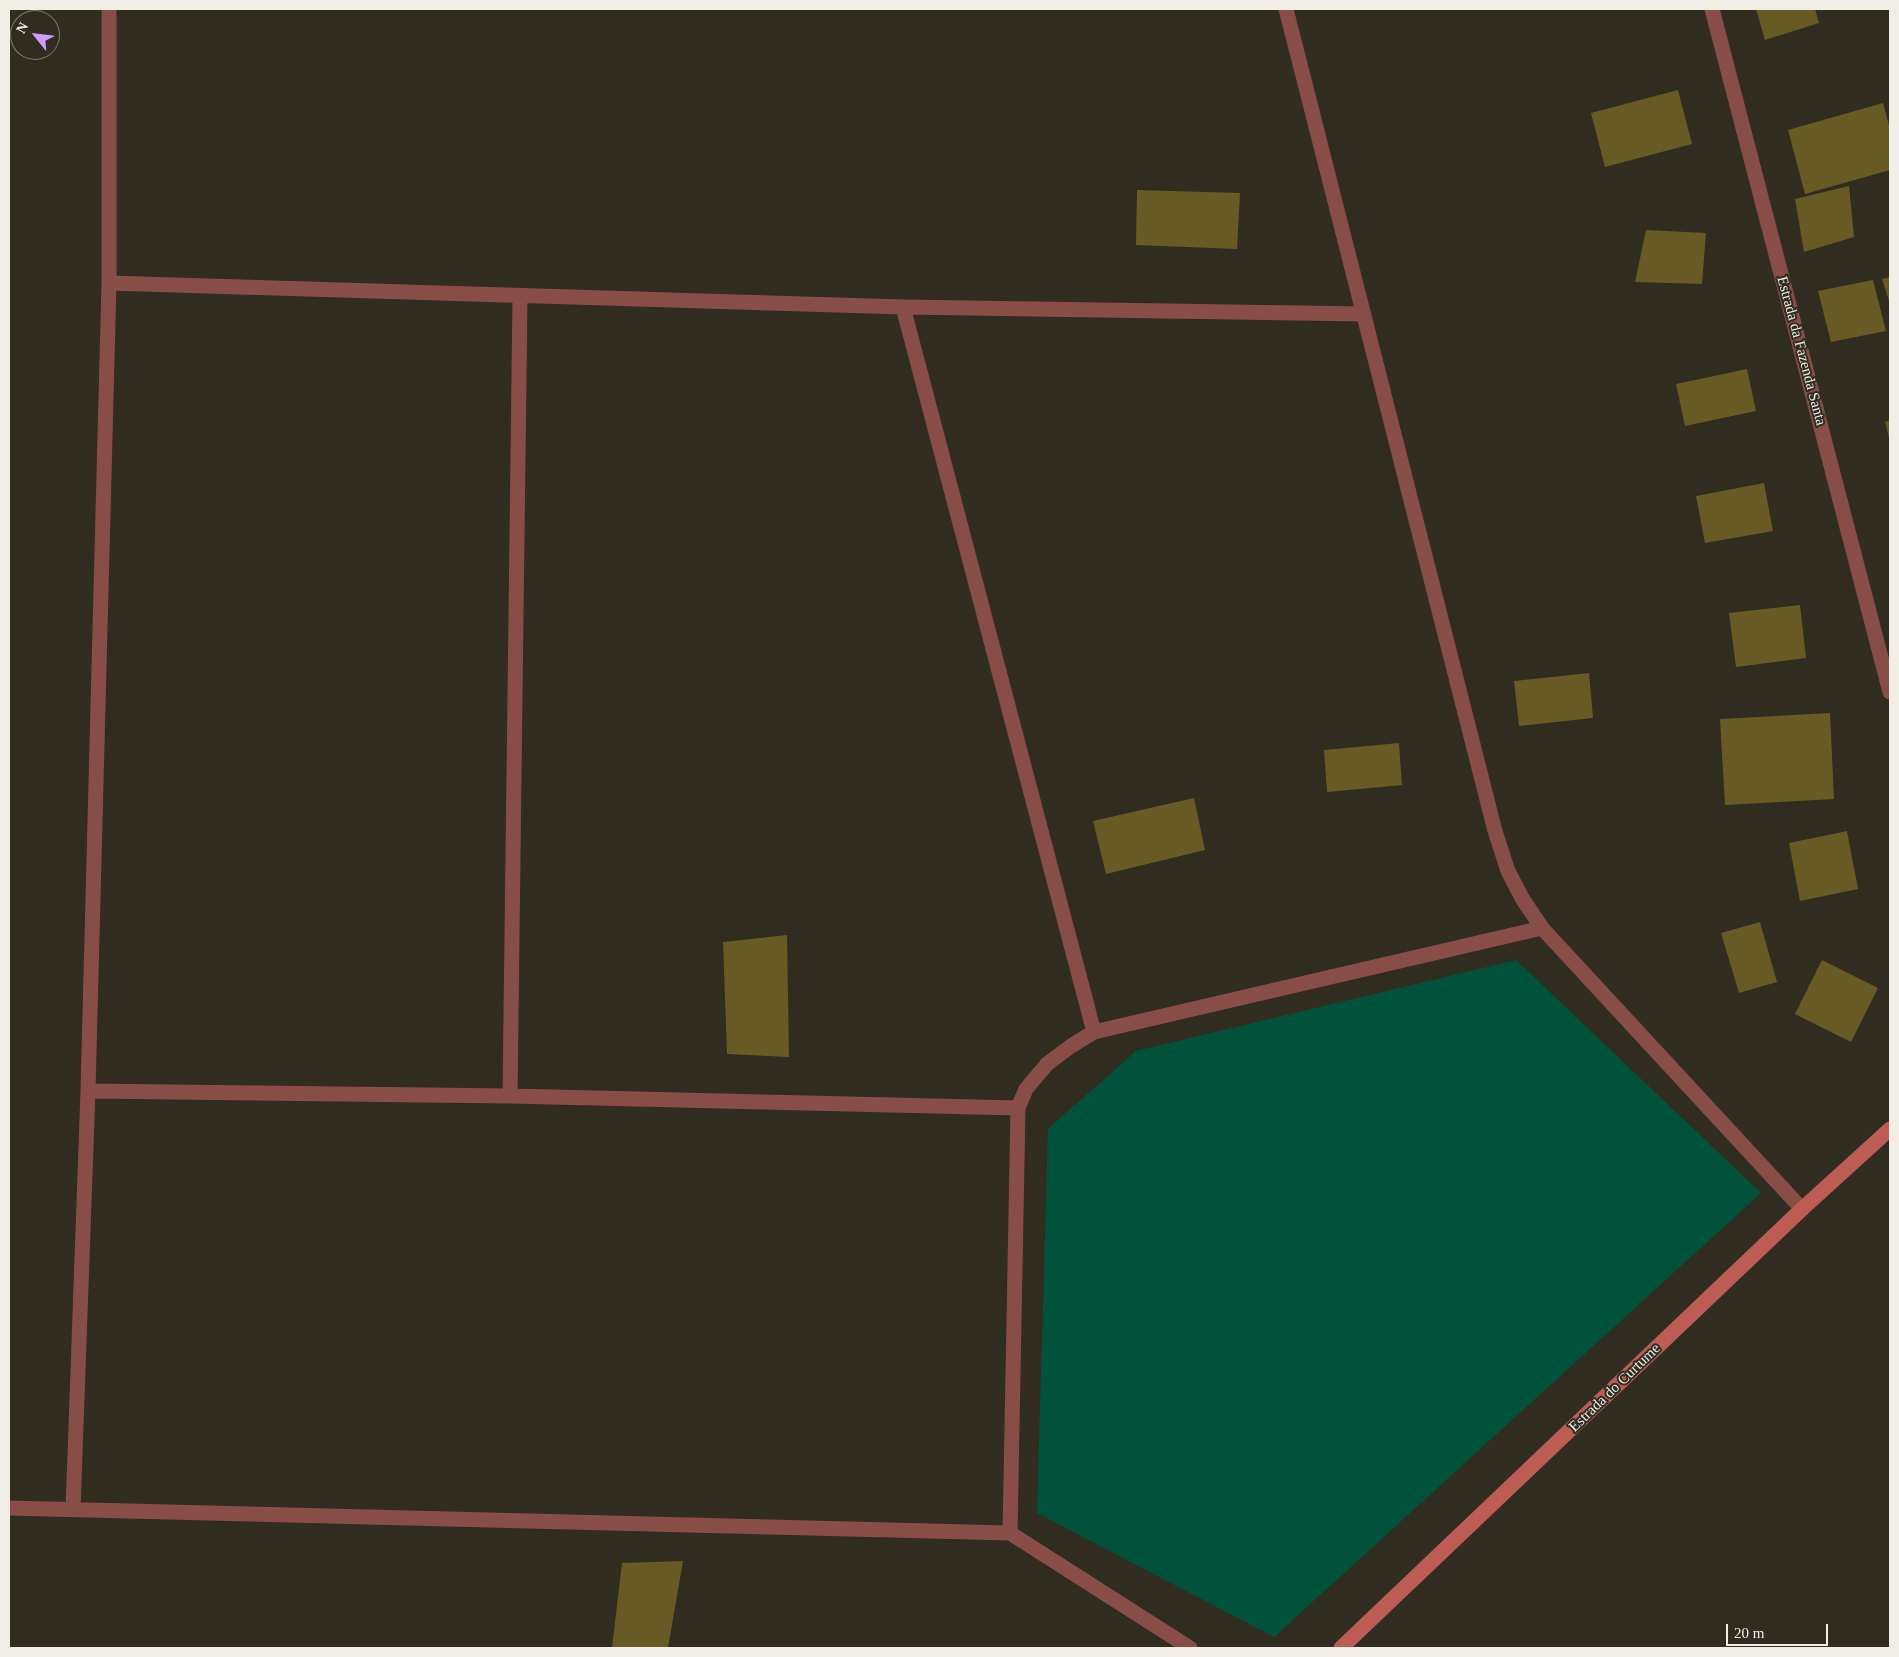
<!DOCTYPE html>
<style>
body{margin:0}
#map{position:relative;width:1899px;height:1657px;overflow:hidden;background:#302c20;font-family:"Times New Roman",serif}
canvas{display:block}
.frame{position:absolute;inset:0;border:10px solid #f0eee6;pointer-events:none}
.north{position:absolute;left:10px;top:10px;width:50px;height:50px;box-sizing:border-box;background:#302c20;border:1px solid #7d7a6f;border-radius:50%;rotate:299deg;font-size:14px;font-weight:700;line-height:20px;text-align:center;color:#f0eee6}
.north::after{content:'';display:block;margin:auto;width:18px;height:22px;background:#d09dff;clip-path:polygon(50% 0,100% 100%,50% 72%,0 100%)}
.scale{position:absolute;left:1726px;top:1624px;width:102px;height:22px;box-sizing:border-box;border:2px solid #f0eee6;border-top:0;padding-left:6px;font-size:15px;line-height:18px;white-space:nowrap;color:#f0eee6;-webkit-text-stroke:4px #302c20;paint-order:stroke}
</style>
<div id="map">
<canvas width="1899" height="1657"></canvas>
<div class="frame"></div>
<div class="north">N</div>
<div class="scale">20 m</div>
</div>
<script>
const c = document.querySelector('canvas').getContext('2d');
c.lineJoin = 'round';
function fillPath(path, color) { c.fillStyle = color; c.fill(path, 'evenodd'); }
const shape = rows => new Path2D(rows.map(r => 'M' + r).join(''));
function strokePath(path, color, width, dash) { c.strokeStyle = color; c.lineWidth = width; c.lineCap = dash ? 'butt' : 'round'; c.setLineDash(dash || []); c.stroke(path); }
function drawText(font, color, halo, rows, align = 'center') {
  c.font = font + ' "Times New Roman",serif'; c.lineWidth = 4; c.setLineDash([]); c.textBaseline = 'middle'; c.strokeStyle = halo; c.fillStyle = color; for (const [text, x, y, turn = 0] of rows) {
    c.save(); c.translate(x, y); c.rotate((+turn || 0) * Math.PI / 180); c.textAlign = isNaN(turn) ? turn : align; if (halo) c.strokeText(text, 0, 0); c.fillText(text, 0, 0); c.restore();
  }
}
fillPath(shape([
 [1516,960,1761,1193,1274,1637,1037,1513,1048,1129,1136,1051]
]), '#00533a');
fillPath(shape([
 [1756,9,1815,9,1819,23,1765,40],
 [1678,90,1692,144,1605,167,1591,113],
 [1883,103,1890,129,1890,170,1805,194,1788,130],
 [1849,186,1854,237,1804,252,1795,199],
 [1137,190,1240,193,1237,249,1136,245],
 [1646,230,1706,233,1702,284,1635,282],
 [1890,277,1890,304,1882,279],
 [1873,280,1886,331,1831,342,1818,291],
 [1747,369,1756,411,1685,426,1676,384],
 [1890,420,1890,442,1885,422],
 [1764,483,1773,531,1705,543,1696,496],
 [1800,605,1806,658,1736,667,1729,613],
 [1589,673,1593,718,1519,726,1514,681],
 [1830,713,1834,799,1725,805,1720,719],
 [1399,743,1402,785,1327,792,1324,750],
 [1194,798,1205,850,1106,874,1093,821],
 [1847,831,1858,889,1800,901,1789,843],
 [1760,922,1777,982,1739,993,1721,933],
 [787,935,789,1057,727,1054,723,942],
 [1822,960,1878,988,1851,1042,1795,1014],
 [683,1561,668,1648,612,1648,622,1563]
]), '#675a24');
strokePath(shape([
 [1286,9,1495,831,1508,871,1522,898,1542,928,1802,1209],
 [1712,9,1890,692],
 [109,283,903,307,1364,314],
 [903,307,1094,1032,1071,1046,1047,1064,1026,1089,1018,1108,1010,1533],
 [1094,1032,1542,928],
 [88,1091,510,1096,1018,1108],
 [510,1096,520,296],
 [9,1508,1010,1533,1190,1648],
 [73,1510,88,1091,109,283,109,9]
]), '#894d48', 15);
strokePath(shape([
 [1341,1648,1802,1209,1890,1129]
]), '#bc5c55', 15);
drawText('15px', '#f0eee6', '#302c20', [
 ["Estrada da Fazenda Santa",1801,351,75],
 ["Estrada do Curtume",1615,1388,-44]
]);
</script>
